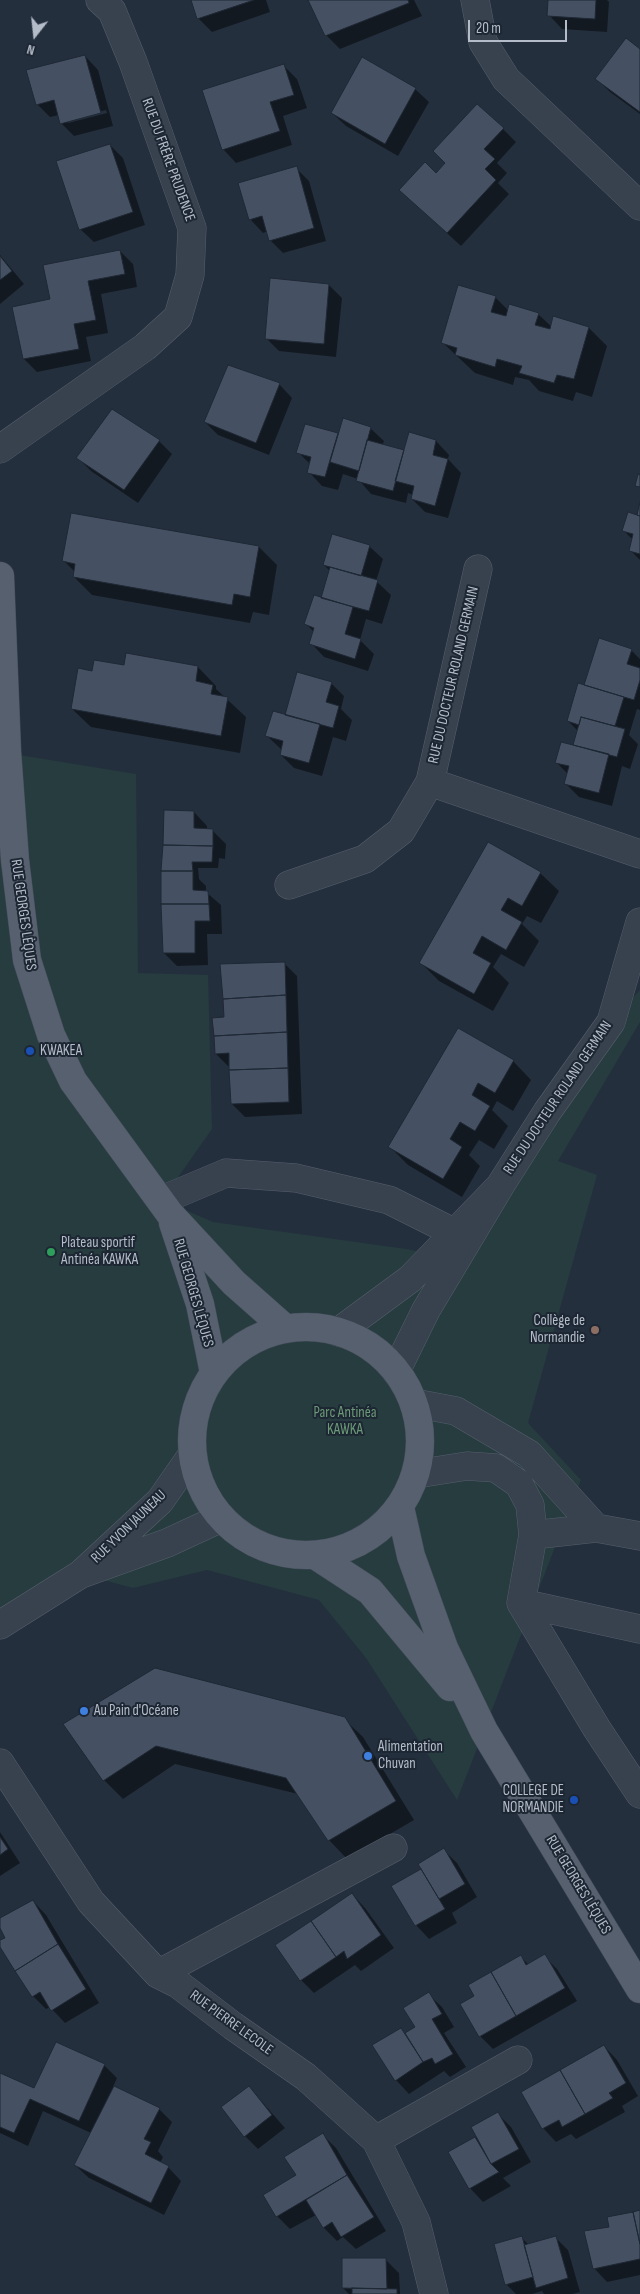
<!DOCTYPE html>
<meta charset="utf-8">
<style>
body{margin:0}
#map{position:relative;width:640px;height:2294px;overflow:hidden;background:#242f3e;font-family:"Sofia Sans Condensed",sans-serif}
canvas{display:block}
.north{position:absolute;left:10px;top:10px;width:50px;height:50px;-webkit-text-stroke:4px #1d2633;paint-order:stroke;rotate:196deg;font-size:14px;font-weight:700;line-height:20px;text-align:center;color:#b4bcc9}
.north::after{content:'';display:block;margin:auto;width:18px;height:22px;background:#b4bcc9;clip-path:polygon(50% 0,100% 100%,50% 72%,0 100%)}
.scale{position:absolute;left:468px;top:20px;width:99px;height:22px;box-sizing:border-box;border:2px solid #b4bcc9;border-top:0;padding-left:6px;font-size:15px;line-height:18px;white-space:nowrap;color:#b4bcc9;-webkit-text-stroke:4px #1d2633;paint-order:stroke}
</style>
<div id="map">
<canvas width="640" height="2294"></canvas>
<div class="north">N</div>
<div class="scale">20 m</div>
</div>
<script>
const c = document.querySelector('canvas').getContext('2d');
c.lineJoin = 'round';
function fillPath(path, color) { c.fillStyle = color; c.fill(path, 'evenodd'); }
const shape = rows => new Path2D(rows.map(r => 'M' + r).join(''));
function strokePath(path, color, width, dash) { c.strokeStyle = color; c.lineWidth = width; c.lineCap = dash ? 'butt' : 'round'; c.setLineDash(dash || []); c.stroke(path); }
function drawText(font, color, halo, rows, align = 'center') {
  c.font = font + ' "Sofia Sans Condensed",sans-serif'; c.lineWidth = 4; c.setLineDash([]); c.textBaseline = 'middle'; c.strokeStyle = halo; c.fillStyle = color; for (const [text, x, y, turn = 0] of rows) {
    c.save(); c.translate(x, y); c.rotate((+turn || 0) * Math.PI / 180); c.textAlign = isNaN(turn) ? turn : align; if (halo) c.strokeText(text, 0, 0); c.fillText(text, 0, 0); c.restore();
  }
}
fillPath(shape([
 [0,576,19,755,136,774,138,973,208,975,212,1129,162,1200,213,1222,406,1249,456,1259,611,1022,640,990,640,1022,558,1161,597,1175,528,1423,581,1480,457,1800,366,1658,319,1600,207,1570,133,1588,81,1574,0,1625]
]), '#263c3f');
fillPath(shape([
 [192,0,266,0,270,12,212,32,199,19],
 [309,0,414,0,422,16,340,49,326,35],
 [550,0,607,0,609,2,607,32,562,29,549,15],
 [640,51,640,114,610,92,597,79],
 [85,56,98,70,113,126,74,136,61,123,59,115,50,117,37,104],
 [106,110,107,113,68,123,68,120],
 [284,66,297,79,307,108,283,116,292,145,236,163,223,149],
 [415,89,429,102,398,156,346,126,332,113],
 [503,129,516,142,497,163,507,173,498,183,509,194,461,246,414,203,436,175],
 [110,145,123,158,145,225,94,242,80,229],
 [296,168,309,181,326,241,283,253,270,240,268,231,263,233,250,219],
 [120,251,133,264,137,287,101,294,108,333,86,337,91,361,37,372,24,359,51,300],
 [0,255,24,284,0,304],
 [329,285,342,298,336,357,279,351,266,338],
 [495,297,509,311,538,314,552,327,589,328,607,346,592,397,576,392,573,401,539,391,529,380,515,377,513,385,475,373,443,343],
 [279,384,292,398,269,455,218,435,205,422],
 [112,411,159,441,172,454,138,503,91,471,78,458],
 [305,425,339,434,370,428,384,441,382,446,404,452,436,441,449,455,448,459,461,473,448,518,425,512,412,499,413,495,408,493,406,503,371,494,358,479,343,474,338,490,322,486,309,472,311,465,298,452],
 [640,507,640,560,630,550,633,540,624,531,637,517],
 [369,546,383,559,376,581,391,595,382,624,366,619,360,640,374,654,368,671,324,657,311,643,314,632,306,624,322,599,330,571,324,565],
 [259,547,277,565,269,615,253,612,250,623,92,595,74,577,75,572,64,561],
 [631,650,640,659,640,710,637,709,629,735,638,744,630,769,622,766,612,806,579,797,566,784,568,774,557,763,574,746,578,731,568,721,585,687],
 [125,667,198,667,216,686,216,689,246,717,240,753,91,727,72,709],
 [331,683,344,696,341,709,352,720,346,741,333,737,322,776,294,768,281,755,282,750,267,736,286,716],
 [194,812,207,826,207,830,213,831,226,844,225,859,219,858,218,868,198,868,199,879,206,886,206,892,221,905,222,934,207,934,208,965,177,966,164,953],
 [540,873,559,891,541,923,527,916,522,924,539,941,524,967,501,954,493,967,509,983,493,1011,439,981,420,962],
 [284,963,297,976,302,1114,245,1117,232,1104,229,1067,216,1054,225,1018],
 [459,1030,513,1061,531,1080,513,1111,497,1101,492,1110,508,1126,494,1149,479,1140,469,1155,480,1166,462,1197,408,1165,390,1147],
 [344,1719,363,1737,414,1820,347,1859,329,1840,298,1794,175,1764,123,1799,104,1780,65,1724],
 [0,1832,20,1863,0,1876],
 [444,1850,457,1863,477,1897,452,1913,457,1923,429,1939,416,1925,393,1886,423,1869],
 [352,1894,365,1908,394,1948,361,1971,355,1965,314,1993,301,1980],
 [33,1901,46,1915,99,2003,65,2023,50,2007,46,2009,33,1996,0,1944,0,1942,7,1938,0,1926,0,1920],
 [544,1956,557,1969,577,2001,493,2049,480,2036,476,1997,521,1957,529,1965],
 [428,1994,442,2007,454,2027,444,2033,466,2067,450,2077,444,2071,409,2094,396,2080,401,2030,405,2035,417,2027],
 [604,2046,617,2060,638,2096,622,2106,625,2112,576,2139,571,2134,556,2142,543,2128,523,2093],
 [104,2065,117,2078,113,2087,159,2109,172,2122,158,2151,163,2157,160,2163,168,2167,181,2181,164,2215,89,2178,75,2165,91,2133,43,2111,28,2146,0,2133,0,2074,34,2089],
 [249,2087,285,2128,258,2149,245,2136],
 [498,2114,511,2127,531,2162,503,2178,511,2186,483,2202,470,2188,450,2153,477,2137],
 [323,2135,336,2148,386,2231,356,2249,343,2237,337,2241,324,2228,316,2215,290,2229,277,2216,297,2175],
 [640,2211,640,2275,607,2282,594,2268,611,2228],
 [555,2237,568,2250,580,2292,572,2294,544,2294,542,2291,532,2294,516,2294,506,2284,522,2238,529,2245],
 [386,2260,399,2273,400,2294,349,2294,343,2288]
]), '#0007');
const building = shape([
 [191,0,254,0,197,19,191,0],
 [308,0,408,0,409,3,325,36,308,0],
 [548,0,596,0,595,19,547,16,548,0],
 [626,38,640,49,640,112,595,79,626,38],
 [85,55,101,113,60,124,54,100,36,105,26,70,85,55],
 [362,57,416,88,385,144,331,113,362,57],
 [284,64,294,95,270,102,280,131,222,150,202,90,284,64],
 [477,104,504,128,484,149,495,159,485,169,496,180,447,233,399,190,425,162,436,173,445,163,433,151,477,104],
 [110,144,133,212,79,230,56,161,110,144],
 [297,166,314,228,269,241,262,216,249,220,238,183,297,166],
 [120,250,125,274,88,281,96,320,74,324,79,349,23,359,12,307,50,299,43,265,120,250],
 [0,256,12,271,0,280,0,256],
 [270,278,329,284,324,344,265,339,270,278],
 [458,285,496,296,491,312,506,316,509,304,539,313,535,325,550,329,553,316,589,327,574,379,557,375,554,383,519,373,522,366,497,359,495,367,455,355,457,348,441,343,458,285],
 [228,365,280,383,256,443,204,422,228,365],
 [112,409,160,440,124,490,76,458,112,409],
 [343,418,371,427,359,471,330,462,343,418],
 [305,424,338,433,325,477,307,473,311,457,296,453,305,424],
 [409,432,436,440,433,455,448,459,435,506,411,499,414,486,395,481,409,432],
 [367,440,404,450,393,491,356,481,367,440],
 [638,474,640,475,640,487,635,486,638,474],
 [640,502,640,516,637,515,640,502],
 [628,512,640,516,640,554,629,551,633,534,622,531,628,512],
 [71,513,259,546,250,597,234,594,232,605,73,577,75,564,62,561,71,513],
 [332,534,370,545,361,576,323,565,332,534],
 [330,567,378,580,369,611,321,598,330,567],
 [314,595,353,607,345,634,361,639,355,659,309,644,314,628,304,624,314,595],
 [599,638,632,649,627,664,640,668,640,680,634,700,584,685,599,638],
 [126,653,198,666,196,681,213,685,211,694,228,697,221,736,71,709,78,668,92,671,94,660,124,665,126,653],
 [297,672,332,682,326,702,339,706,333,728,285,715,297,672],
 [578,683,624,697,615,726,581,717,579,725,567,721,578,683],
 [273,711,320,724,309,763,280,755,283,741,265,736,273,711],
 [581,717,625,729,617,757,573,745,581,717],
 [561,742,609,754,599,793,564,784,569,766,555,763,561,742],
 [164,810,194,811,194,828,213,829,213,846,163,845,164,810],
 [488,842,541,872,522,906,508,898,501,910,522,922,506,950,482,936,473,953,491,963,474,994,419,963,488,842],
 [163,845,213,846,212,862,192,862,193,871,161,871,163,845],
 [161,871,193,871,193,890,208,891,209,904,161,904,161,871],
 [161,904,209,904,210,921,195,921,195,953,163,953,161,904],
 [285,962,286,995,223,999,220,964,285,962],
 [286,995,287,1032,214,1036,212,1018,224,1017,223,999,286,995],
 [458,1028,514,1060,495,1093,478,1083,472,1095,490,1106,475,1131,460,1122,450,1139,462,1147,443,1179,388,1147,458,1028],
 [287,1032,288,1068,229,1070,229,1053,215,1054,214,1036,287,1032],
 [288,1068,289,1102,231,1104,229,1070,288,1068],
 [155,1668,345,1717,396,1801,328,1841,286,1778,156,1746,103,1781,63,1724,155,1668],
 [0,1837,8,1849,0,1855,0,1837],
 [444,1848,465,1884,439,1899,418,1864,444,1848],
 [421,1869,445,1909,415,1926,391,1886,421,1869],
 [352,1893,381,1935,347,1959,344,1951,336,1957,311,1921,352,1893],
 [33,1900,58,1944,15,1971,0,1947,0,1940,5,1938,0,1928,0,1918,33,1900],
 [311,1921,336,1957,300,1981,275,1945,311,1921],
 [58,1944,86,1989,51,2011,40,1992,32,1997,15,1971,58,1944],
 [545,1954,565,1988,516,2016,491,1972,521,1955,526,1965,545,1954],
 [491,1972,516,2016,479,2037,460,2004,474,1996,468,1985,491,1972],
 [429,1992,442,2014,432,2019,453,2054,435,2064,432,2058,423,2062,405,2033,415,2027,403,2008,429,1992],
 [401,2028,423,2062,395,2081,372,2045,401,2028],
 [56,2042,105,2064,79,2121,30,2099,14,2133,0,2127,0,2073,34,2088,56,2042],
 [604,2045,626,2083,609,2093,613,2098,585,2114,560,2070,604,2045],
 [560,2070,585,2114,562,2127,559,2120,542,2129,521,2092,560,2070],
 [114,2086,160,2108,144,2139,151,2142,145,2154,169,2166,151,2203,74,2165,114,2086],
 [249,2086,272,2115,244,2137,221,2107,249,2086],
 [498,2112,519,2149,491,2164,471,2127,498,2112],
 [323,2133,347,2175,276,2217,263,2195,296,2175,284,2157,323,2133],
 [475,2137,491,2164,499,2172,469,2189,448,2152,475,2137],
 [347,2175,374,2217,341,2237,332,2222,323,2228,306,2200,347,2175],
 [640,2210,640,2244,633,2212,640,2210],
 [633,2212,640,2244,640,2259,593,2269,584,2231,609,2227,607,2217,633,2212],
 [522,2236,533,2277,505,2285,494,2244,522,2236],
 [556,2236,568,2278,536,2288,524,2245,556,2236],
 [342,2258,386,2258,387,2289,342,2288,342,2258],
 [352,2288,397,2289,397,2294,352,2294,352,2288]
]);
fillPath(building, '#455162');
strokePath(building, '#1f2835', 1);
const minor = shape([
 [475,0,483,42,506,79,640,206],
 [0,449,145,347,178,317,190,275,192,228,133,62,112,11,100,0],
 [430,782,640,854],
 [289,885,365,859,401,831,430,782,478,569],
 [500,1186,547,1112,611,1022,640,922],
 [162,1200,226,1173,296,1178,389,1200,455,1233],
 [338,1332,410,1279,500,1186,426,1310,396,1371],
 [414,1403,456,1411,529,1454,596,1528],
 [192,1455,160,1501,81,1574,167,1543,221,1518],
 [416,1474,467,1466,496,1468,519,1484,530,1505,533,1535,521,1603,597,1729,640,1794],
 [533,1535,596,1528,640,1536],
 [521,1603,640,1629],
 [0,1625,81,1574],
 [0,1763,91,1902,158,1974,178,1984,233,2026,306,2077,376,2140,416,2222,434,2294],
 [158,1974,393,1848],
 [376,2140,518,2060]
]);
const major = shape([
 [0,576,7,751,15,860,27,960,51,1035,73,1081,170,1214,234,1283,286,1329],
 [173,1223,200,1304,214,1373],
 '192 1441a114 114 0 1 1 228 0a114 114 0 1 1-228 0Z',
 [400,1507,411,1556,444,1648,484,1731,640,1989],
 [315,1555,370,1591,450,1687]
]);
strokePath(minor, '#565f6c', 29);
strokePath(major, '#414a57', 29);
strokePath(minor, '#38414e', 28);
strokePath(major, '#56606e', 28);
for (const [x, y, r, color] of [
 [30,1051,5,"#1a4fb4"],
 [51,1252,5,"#2e9e5b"],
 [595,1330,5,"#8d6e63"],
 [84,1711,5,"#3f7fe0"],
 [368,1756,5,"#3f7fe0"],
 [574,1800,5,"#1a4fb4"]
]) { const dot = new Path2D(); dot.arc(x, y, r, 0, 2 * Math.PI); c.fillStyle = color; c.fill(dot); strokePath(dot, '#1d2633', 2); }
drawText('15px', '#b4bcc9', '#1d2633', [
 ["RUE DU FRÈRE PRUDENCE",168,160,70],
 ["RUE DU DOCTEUR ROLAND GERMAIN",454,675,-77],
 ["RUE GEORGES LÈQUES",23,915,82],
 ["RUE DU DOCTEUR ROLAND GERMAIN",558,1098,-56],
 ["RUE GEORGES LÈQUES",193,1293,74],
 ["RUE YVON JAUNEAU",129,1527,-44],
 ["RUE GEORGES LÈQUES",578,1885,59],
 ["RUE PIERRE LECOLE",231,2023,36]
]);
drawText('15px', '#b4bcc9', '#1d2633', [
 ["KWAKEA",40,1051],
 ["Plateau sportif",61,1243],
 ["Antinéa KAWKA",61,1260],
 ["Collège de",585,1321,"right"],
 ["Normandie",585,1338,"right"],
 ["Au Pain d'Océane",94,1711],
 ["Alimentation",378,1747],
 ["Chuvan",378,1764],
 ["COLLEGE DE",564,1791,"right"],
 ["NORMANDIE",564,1808,"right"]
], 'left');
drawText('15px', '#6b9a76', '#1d2633', [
 ["Parc Antinéa",345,1413],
 ["KAWKA",345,1430]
]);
</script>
